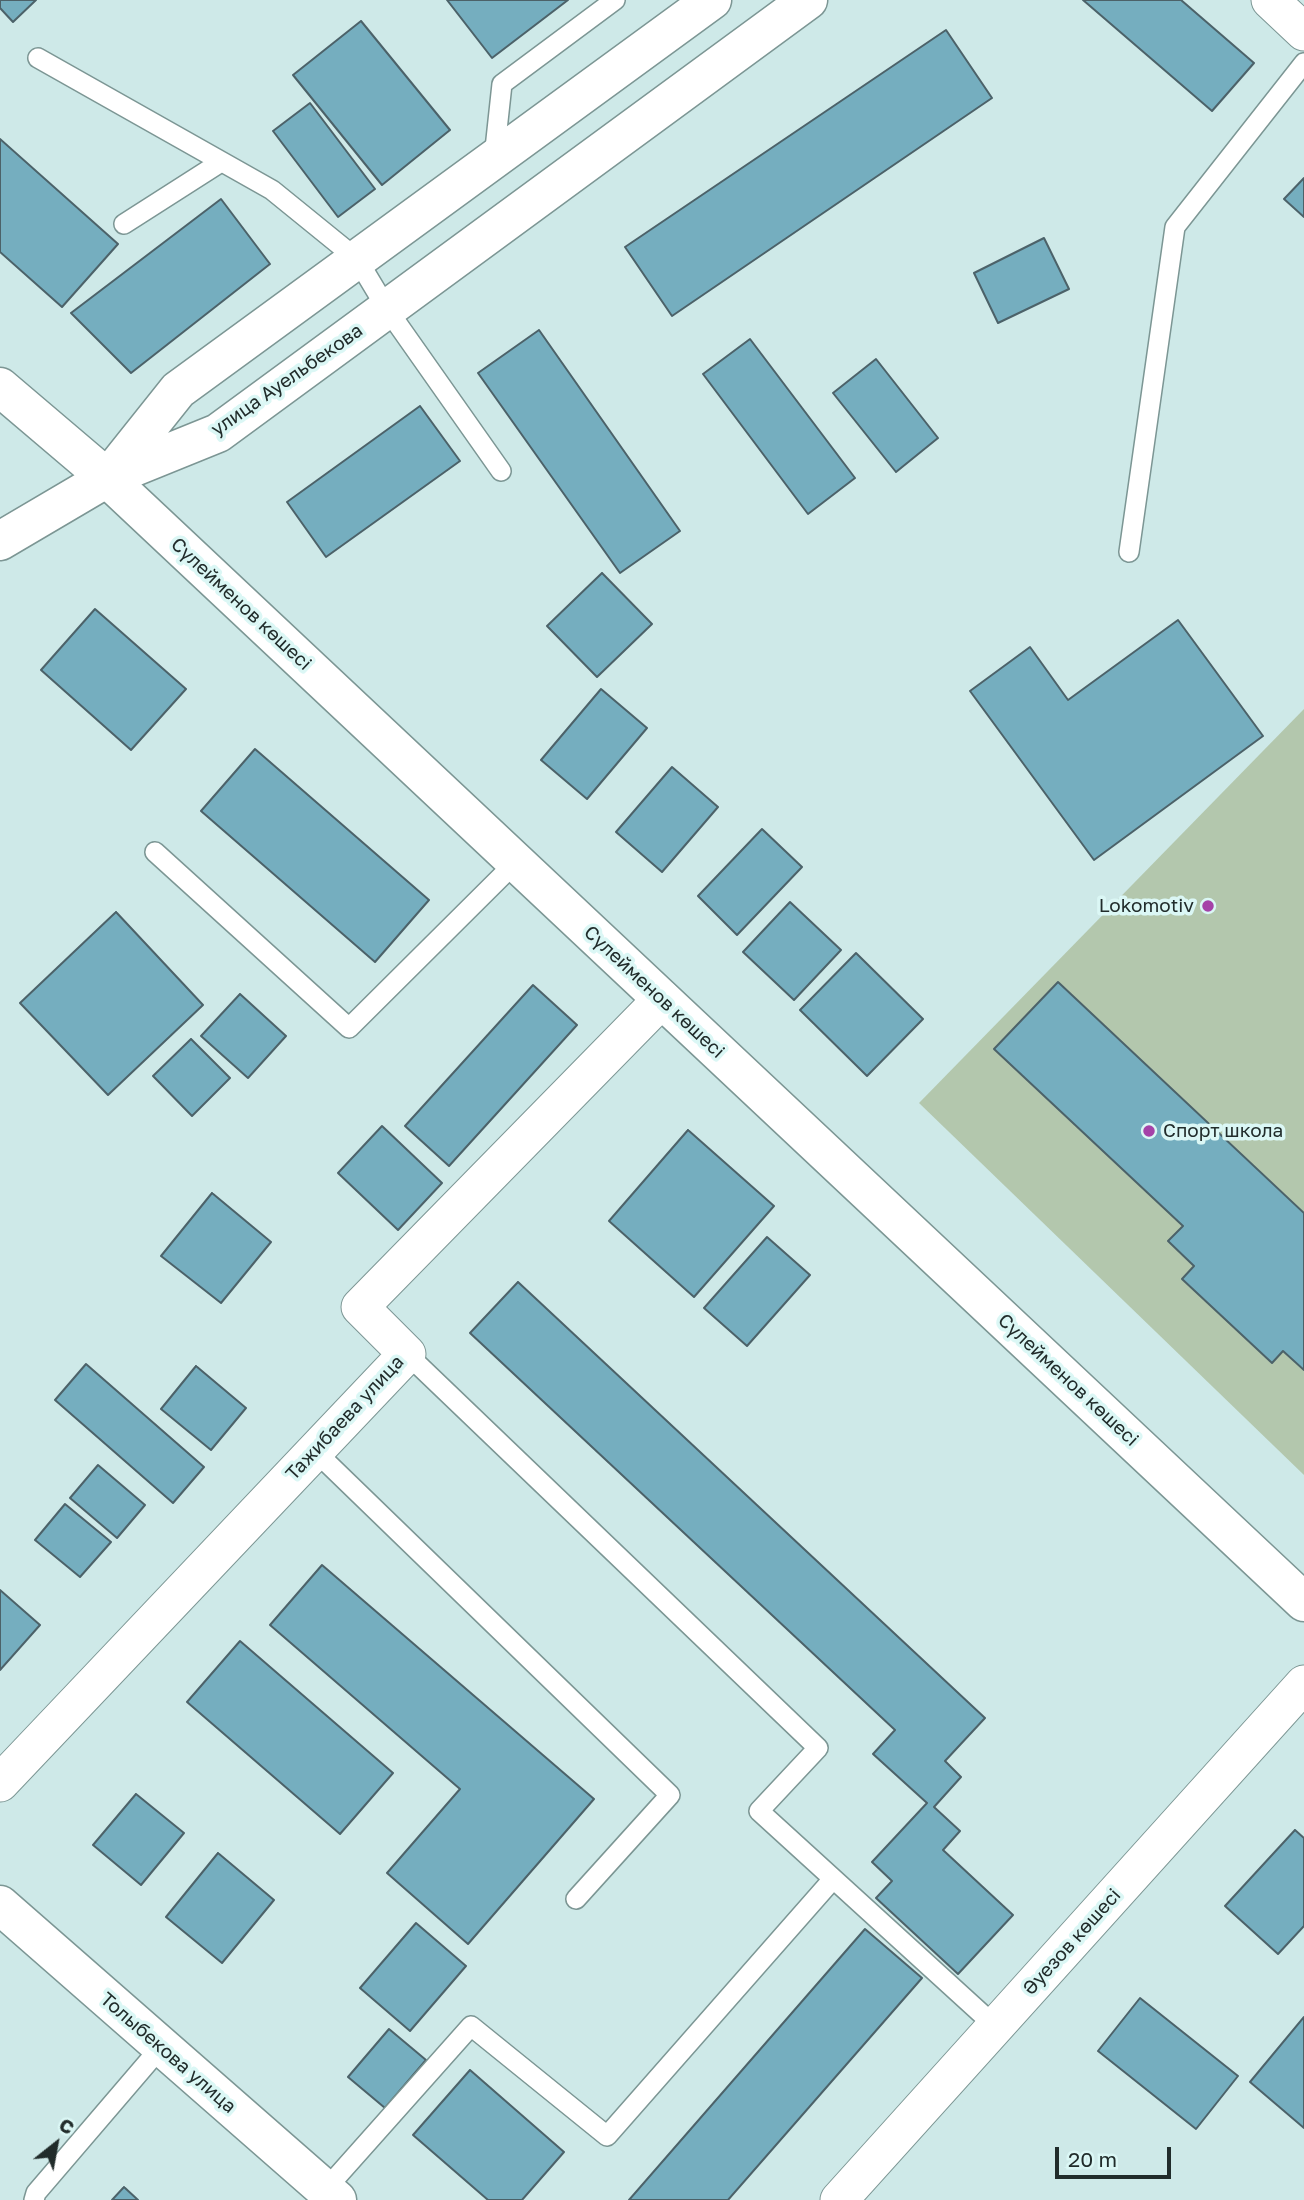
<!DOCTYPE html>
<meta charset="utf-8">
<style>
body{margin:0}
#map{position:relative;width:1304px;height:2200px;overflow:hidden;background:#cee9e8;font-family:"Golos Text",sans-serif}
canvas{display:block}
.north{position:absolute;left:21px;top:2109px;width:70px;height:70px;-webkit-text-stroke:5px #dbf7f5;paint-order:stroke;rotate:31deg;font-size:19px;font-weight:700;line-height:28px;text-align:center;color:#212c2b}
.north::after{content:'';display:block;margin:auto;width:24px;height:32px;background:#212c2b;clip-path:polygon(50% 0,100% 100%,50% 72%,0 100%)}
.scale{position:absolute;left:1055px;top:2147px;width:116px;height:32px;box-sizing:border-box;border:4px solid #212c2b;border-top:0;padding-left:9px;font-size:21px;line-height:24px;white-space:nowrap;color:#212c2b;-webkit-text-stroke:5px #dbf7f5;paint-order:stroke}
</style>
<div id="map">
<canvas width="1304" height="2200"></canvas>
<div class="north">С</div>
<div class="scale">20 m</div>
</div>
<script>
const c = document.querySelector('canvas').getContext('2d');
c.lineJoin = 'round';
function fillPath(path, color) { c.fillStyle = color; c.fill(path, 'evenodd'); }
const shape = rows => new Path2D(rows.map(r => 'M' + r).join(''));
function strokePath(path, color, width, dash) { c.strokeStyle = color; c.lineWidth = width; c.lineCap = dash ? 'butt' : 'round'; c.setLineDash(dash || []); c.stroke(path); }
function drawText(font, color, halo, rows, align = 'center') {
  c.font = font + ' "Golos Text",sans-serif'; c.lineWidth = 7; c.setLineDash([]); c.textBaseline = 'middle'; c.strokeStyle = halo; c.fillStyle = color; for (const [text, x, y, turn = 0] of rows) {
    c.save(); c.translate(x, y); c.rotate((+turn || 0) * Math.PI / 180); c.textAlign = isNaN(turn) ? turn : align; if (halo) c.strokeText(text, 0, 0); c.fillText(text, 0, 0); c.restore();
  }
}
fillPath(shape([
 [1304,709,1304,1475,919,1103]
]), '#b3c7ad');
const building = shape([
 [0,0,36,0,13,22,0,8,0,0],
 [447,0,568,0,492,58,447,0],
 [1083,0,1181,0,1254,63,1212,111,1083,0],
 [361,21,450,130,382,185,293,75,361,21],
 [946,30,992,98,672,316,625,247,946,30],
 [310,103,375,189,338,217,273,131,310,103],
 [0,139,118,244,62,307,0,252,0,139],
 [1304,178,1304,217,1284,199,1304,178],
 [221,199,270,264,131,373,71,313,221,199],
 [1044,238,1069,289,998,323,974,273,1044,238],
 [539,330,680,531,620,573,478,373,539,330],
 [750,339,855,478,808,514,703,374,750,339],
 [876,359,938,438,896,472,833,393,876,359],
 [420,406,460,461,326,557,287,502,420,406],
 [602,573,652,624,597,677,547,626,602,573],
 [95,609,186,689,131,750,41,670,95,609],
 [1178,620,1263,736,1094,860,970,691,1030,647,1068,700,1178,620],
 [601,689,647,728,587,799,541,760,601,689],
 [255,749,429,900,375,962,201,811,255,749],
 [672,767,718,807,662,872,616,832,672,767],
 [762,829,802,867,737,935,698,896,762,829],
 [790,902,841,950,794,1000,743,952,790,902],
 [116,912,203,1005,108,1095,20,1003,116,912],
 [856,953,923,1019,867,1076,800,1010,856,953],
 [1058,982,1304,1213,1304,1370,1283,1351,1272,1363,1182,1279,1194,1266,1168,1241,1183,1226,994,1049,1058,982],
 [533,985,577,1025,449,1166,405,1126,533,985],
 [240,994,286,1036,248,1078,201,1036,240,994],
 [191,1039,230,1078,192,1116,153,1076,191,1039],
 [382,1126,442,1183,398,1230,338,1173,382,1126],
 [688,1130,774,1206,694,1297,609,1221,688,1130],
 [212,1193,271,1242,221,1303,161,1256,212,1193],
 [767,1237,810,1275,747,1346,704,1308,767,1237],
 [518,1282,985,1718,945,1761,961,1777,934,1807,960,1831,943,1850,1013,1915,958,1974,876,1898,892,1881,872,1862,927,1803,873,1754,895,1730,470,1333,518,1282],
 [86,1364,204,1467,173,1503,55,1400,86,1364],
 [196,1366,246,1408,211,1450,161,1409,196,1366],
 [98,1465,145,1505,117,1538,70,1498,98,1465],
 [65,1504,111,1542,80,1577,35,1540,65,1504],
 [322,1565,594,1799,468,1944,387,1873,460,1789,270,1625,322,1565],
 [0,1590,40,1625,0,1670,0,1590],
 [240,1641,393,1773,340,1834,187,1702,240,1641],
 [136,1794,184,1833,141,1885,93,1845,136,1794],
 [1295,1830,1304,1838,1304,1926,1278,1954,1225,1906,1295,1830],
 [218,1853,274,1900,222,1963,166,1917,218,1853],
 [416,1923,466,1966,410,2031,360,1988,416,1923],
 [865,1929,922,1978,728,2200,629,2200,865,1929],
 [1140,1998,1238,2076,1196,2129,1098,2051,1140,1998],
 [1304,2017,1304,2128,1250,2082,1304,2017],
 [389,2029,426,2060,385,2108,348,2077,389,2029],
 [470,2070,564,2152,522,2200,488,2200,413,2135,470,2070],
 [124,2187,138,2200,112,2200,124,2187]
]);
fillPath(building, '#75aebf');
strokePath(building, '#4c6269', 2);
const service = shape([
 [38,58,272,190,357,259,387,309,501,471],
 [494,158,502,84,615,0],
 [124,224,221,162],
 [1129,552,1175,227,1304,63],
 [155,852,349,1028,516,862],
 [407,1354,818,1748,759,1811,995,2026],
 [315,1451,670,1795,576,1899],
 [325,2190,471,2026,607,2136,833,1879],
 [34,2200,36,2193,161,2047]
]);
const minor = shape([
 [1270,0,1304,32],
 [0,1783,407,1354,360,1307,662,999],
 [839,2200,1304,1684]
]);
const tertiary = shape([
 [111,474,178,390,712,0],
 [0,541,107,478,218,433,808,0],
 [0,1905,337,2200]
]);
const secondary = shape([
 [0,387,107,478,1304,1602]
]);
strokePath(service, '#7c9694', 22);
strokePath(minor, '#7c9694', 39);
strokePath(tertiary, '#7c9694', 41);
strokePath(secondary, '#7c9694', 41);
strokePath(service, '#fff', 19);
strokePath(minor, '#fff', 37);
strokePath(tertiary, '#fff', 38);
strokePath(secondary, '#fff', 38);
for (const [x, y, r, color] of [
 [1208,906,7,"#a542a8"],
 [1149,1131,7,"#a542a8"]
]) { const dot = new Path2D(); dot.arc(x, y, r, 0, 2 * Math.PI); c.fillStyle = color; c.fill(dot); strokePath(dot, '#dbf7f5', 2.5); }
drawText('19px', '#212c2b', '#dbf7f5', [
 ["улица Ауельбекова",287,380,-35],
 ["Сүлейменов көшесі",241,604,43],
 ["Сүлейменов көшесі",654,992,43],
 ["Сүлейменов көшесі",1068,1380,43],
 ["Тажибаева улица",345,1418,-47],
 ["Әуезов көшесі",1072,1942,-48],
 ["Толыбекова улица",168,2053,41]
]);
drawText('19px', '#212c2b', '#dbf7f5', [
 ["Lokomotiv",1194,906],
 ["Спорт школа",1163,1131,"left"]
], 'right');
</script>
